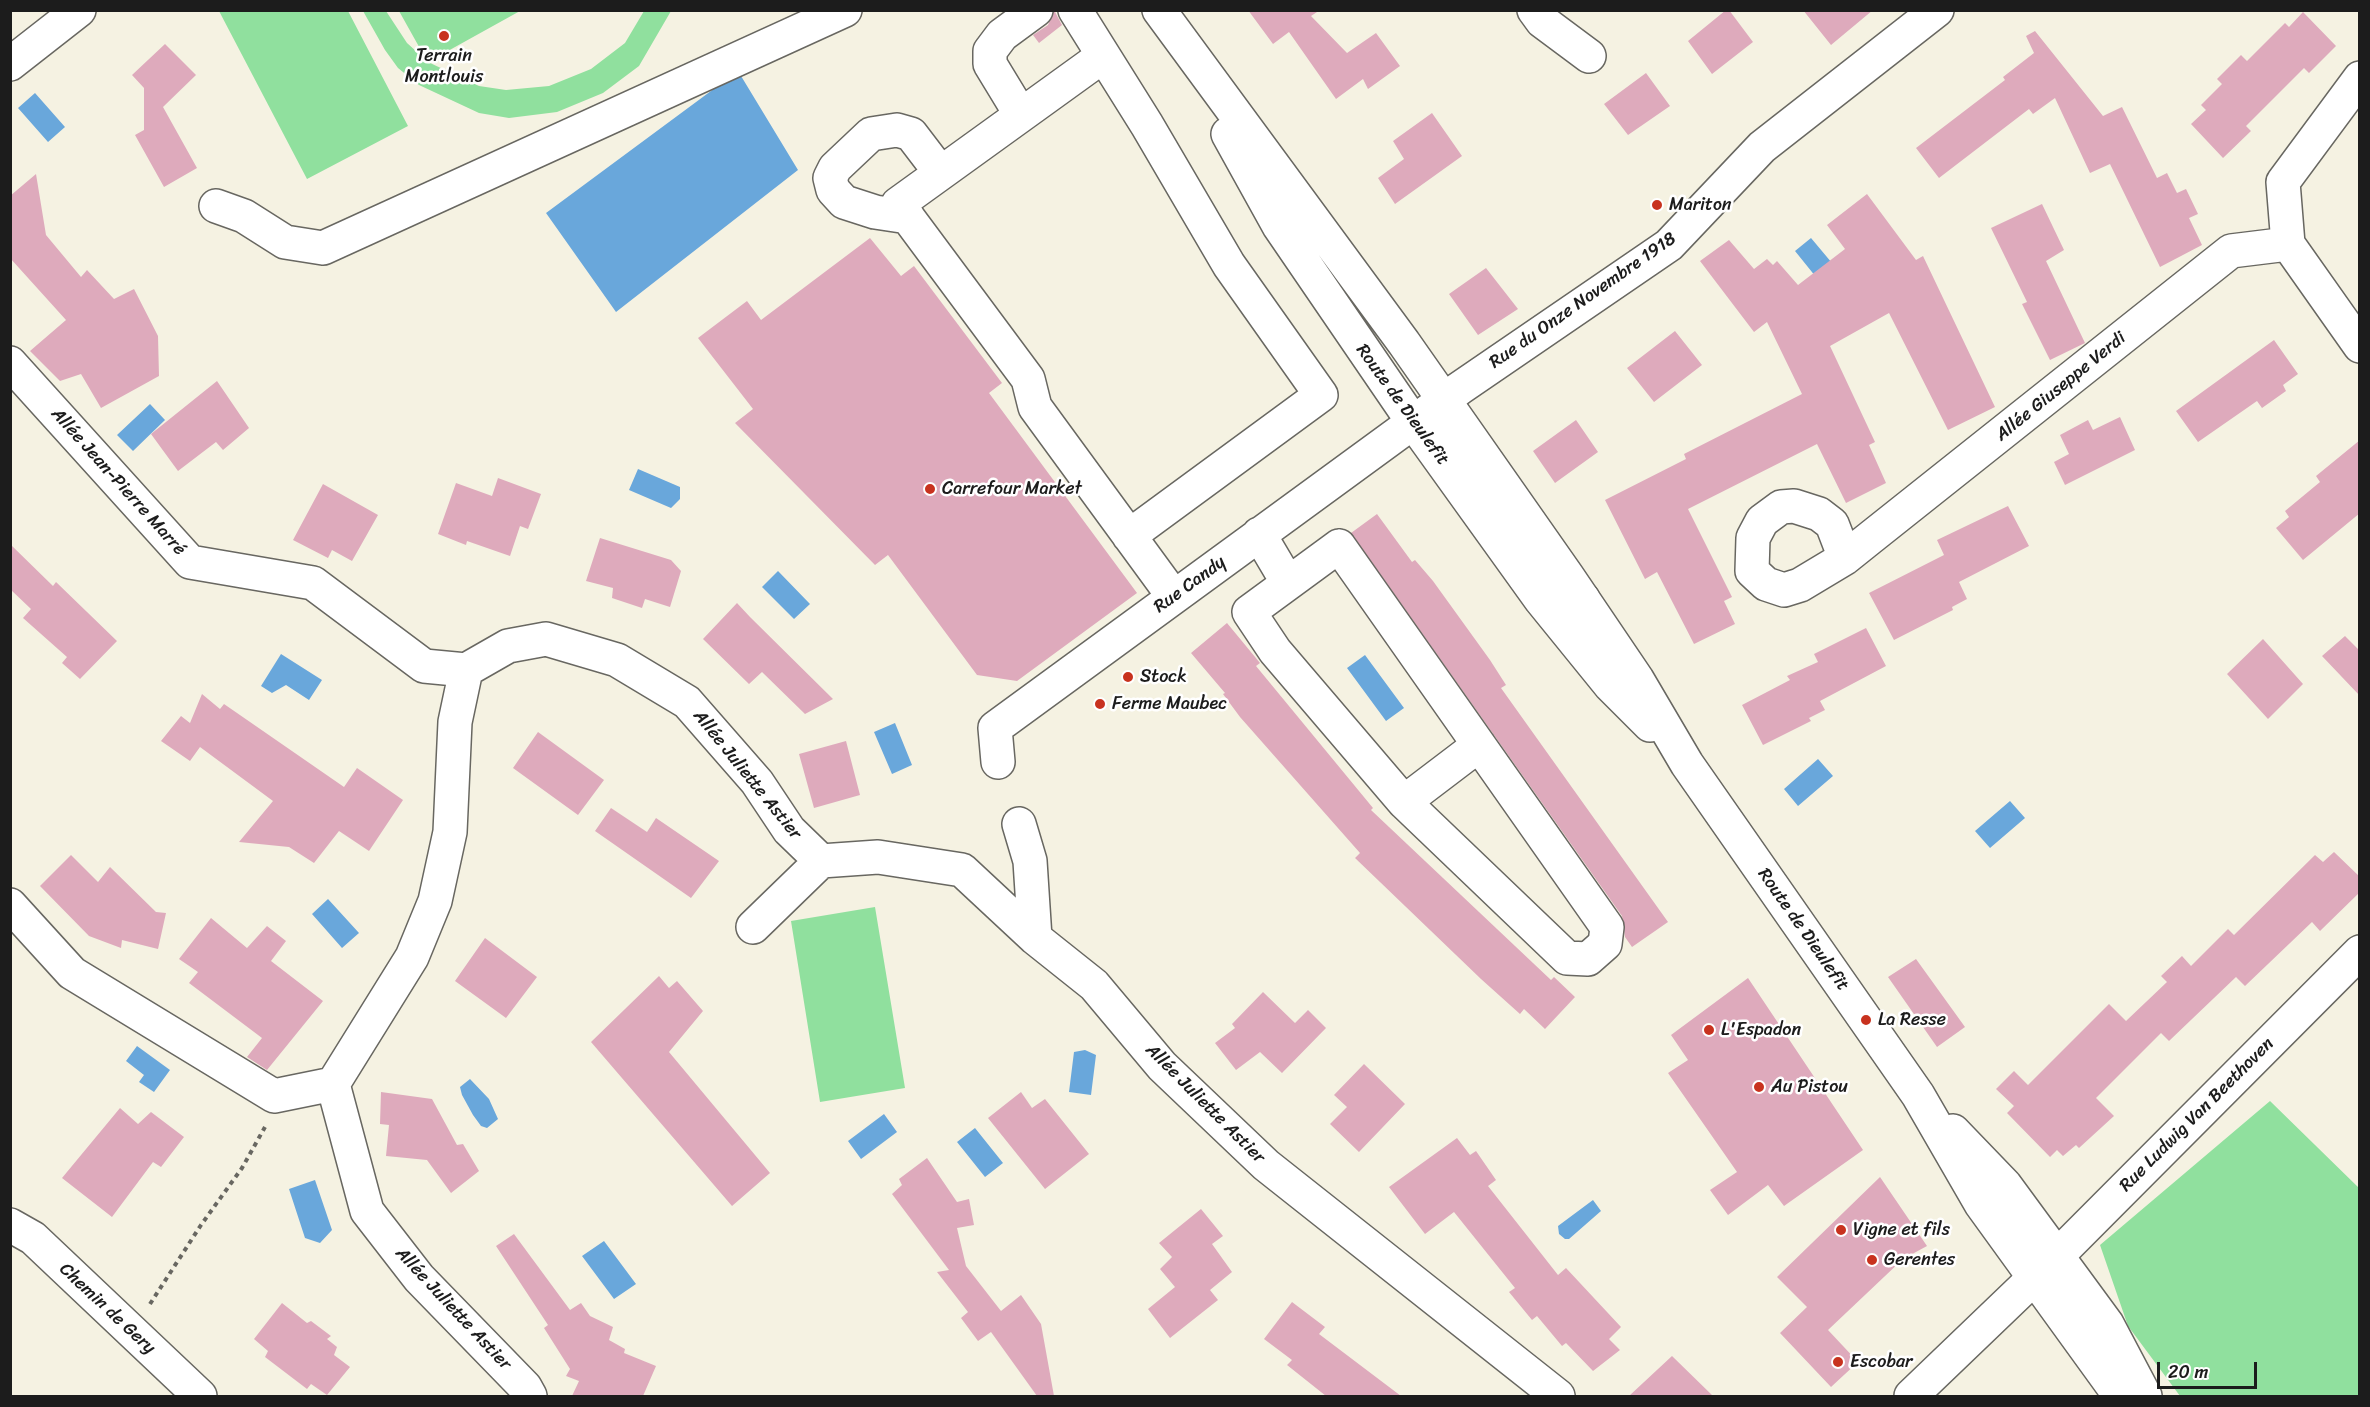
<!DOCTYPE html>
<meta charset="utf-8">
<style>
body{margin:0}
#map{position:relative;width:2370px;height:1407px;overflow:hidden;background:#f5f2e2;font-family:Sriracha,sans-serif}
canvas{display:block}
.frame{position:absolute;inset:0;border:12px solid #1c1c1c;pointer-events:none}
.scale{position:absolute;left:2157px;top:1362px;width:100px;height:27px;box-sizing:border-box;border:3px solid #1c1c1c;border-top:0;padding-left:8px;font-size:18px;line-height:21px;white-space:nowrap;color:#1c1c1c;-webkit-text-stroke:4px #fff;paint-order:stroke}
</style>
<div id="map">
<canvas width="2370" height="1407"></canvas>
<div class="frame"></div>
<div class="scale">20 m</div>
</div>
<script>
const c = document.querySelector('canvas').getContext('2d');
c.lineJoin = 'round';
function fillPath(path, color) { c.fillStyle = color; c.fill(path, 'evenodd'); }
const shape = rows => new Path2D(rows.map(r => 'M' + r).join(''));
function strokePath(path, color, width, dash) { c.strokeStyle = color; c.lineWidth = width; c.lineCap = dash ? 'butt' : 'round'; c.setLineDash(dash || []); c.stroke(path); }
function drawText(font, color, halo, rows, align = 'center') {
  c.font = font + ' Sriracha,sans-serif'; c.lineWidth = 5; c.setLineDash([]); c.textBaseline = 'middle'; c.strokeStyle = halo; c.fillStyle = color; for (const [text, x, y, turn = 0] of rows) {
    c.save(); c.translate(x, y); c.rotate((+turn || 0) * Math.PI / 180); c.textAlign = isNaN(turn) ? turn : align; if (halo) c.strokeText(text, 0, 0); c.fillText(text, 0, 0); c.restore();
  }
}
fillPath(shape([
 [219,11,348,11,408,126,307,179],
 [363,11,386,11,407,43,427,61,399,11,520,11,428,62,479,86,506,90,549,86,591,69,625,43,644,11,671,11,639,66,603,93,557,112,509,118,479,113,419,85,398,68,385,50],
 [875,907,905,1088,820,1102,791,921],
 [2270,1101,2359,1188,2359,1396,2180,1396,2128,1326,2100,1245]
]), '#90e09e');
fillPath(shape([
 [738,71,798,170,616,312,546,213],
 [35,93,65,127,48,142,18,108],
 [1811,238,1837,269,1820,282,1795,251],
 [150,404,165,420,133,451,117,435],
 [638,469,680,487,680,499,671,508,629,490],
 [778,571,810,604,794,619,762,587],
 [281,654,322,680,309,700,286,685,272,693,261,686],
 [1365,655,1404,708,1386,721,1347,668],
 [895,723,912,765,892,774,874,732],
 [1818,759,1833,776,1798,806,1784,789],
 [2010,801,2025,818,1990,848,1975,831],
 [328,899,359,933,342,948,312,914],
 [137,1046,170,1070,154,1092,139,1082,144,1075,126,1061],
 [1085,1050,1096,1055,1091,1095,1069,1092,1074,1052],
 [470,1079,489,1099,498,1119,487,1128,481,1126,473,1115,462,1095,460,1087],
 [884,1114,897,1132,861,1159,848,1141],
 [975,1128,1003,1163,985,1177,957,1142],
 [315,1180,332,1230,320,1243,305,1238,289,1189],
 [1593,1200,1601,1211,1569,1239,1565,1239,1559,1234,1558,1226],
 [604,1241,636,1284,614,1299,582,1256]
]), '#69a7db');
fillPath(shape([
 [1054,10,1062,25,1039,43,1033,35,1048,25],
 [1248,10,1320,10,1311,16,1347,53,1376,33,1400,66,1368,89,1363,79,1336,99,1289,32,1273,44],
 [1726,10,1729,10,1753,42,1712,74,1688,41],
 [1803,10,1873,10,1831,45],
 [2303,12,2336,46,2309,73,2304,68,2246,126,2251,131,2223,158,2191,124,2206,110,2201,105,2222,84,2217,79,2241,55,2247,61,2285,23,2289,27],
 [2035,31,2103,116,2122,107,2157,178,2167,173,2177,193,2186,189,2198,214,2189,218,2202,245,2160,267,2110,164,2090,173,2055,98,2033,114,2029,109,1939,178,1916,148,2005,80,2003,77,2034,53,2026,36],
 [165,44,196,75,163,107,197,168,164,187,135,135,144,130,144,88,132,75],
 [1646,73,1670,106,1628,135,1604,104],
 [1432,113,1462,156,1395,204,1378,178,1404,159,1393,141],
 [36,174,46,235,81,277,87,270,114,299,134,289,158,336,159,376,101,408,81,374,60,381,30,351,66,320,10,258,10,196],
 [1867,194,1916,260,1923,256,1995,407,1948,430,1889,313,1830,346,1875,442,1869,445,1886,483,1846,503,1817,444,1688,509,1732,597,1724,601,1735,624,1694,644,1657,572,1645,579,1605,500,1686,459,1684,454,1802,394,1767,322,1754,332,1700,261,1729,240,1754,269,1767,259,1773,265,1777,261,1798,285,1845,249,1827,225],
 [2042,204,2064,250,2046,261,2085,343,2050,360,2022,304,2027,302,1991,228],
 [870,238,901,276,914,266,1002,383,989,393,1137,593,1017,681,977,675,888,555,875,565,735,423,753,409,698,338,747,301,761,320],
 [1486,268,1518,309,1478,335,1449,294],
 [1675,331,1702,365,1654,402,1627,368],
 [2274,340,2298,374,2283,385,2286,391,2262,408,2257,401,2198,442,2176,411],
 [217,381,249,428,223,450,216,442,178,471,151,434],
 [2120,417,2135,450,2065,485,2054,462,2069,454,2060,435,2088,420,2093,430],
 [1576,420,1598,452,1555,483,1533,451],
 [2360,440,2360,513,2303,560,2276,528,2289,517,2285,511,2320,482,2316,476],
 [498,478,541,494,528,529,520,526,510,556,467,541,466,545,438,534,456,483,492,496],
 [323,484,378,515,352,561,332,550,328,558,293,540],
 [2008,506,2029,546,1959,582,1967,599,1952,607,1953,610,1894,640,1869,593,1944,555,1937,540],
 [1377,514,1412,562,1415,560,1433,581,1490,660,1506,685,1501,688,1668,922,1632,947,1625,937,1622,916,1351,533],
 [600,538,671,560,681,571,670,607,645,599,642,608,612,598,613,588,586,581],
 [10,544,53,586,56,582,117,641,80,679,62,663,67,657,23,618,31,609,10,589],
 [737,603,750,617,833,699,805,714,762,672,749,684,703,639],
 [1227,623,1260,663,1256,666,1373,808,1371,810,1551,980,1554,977,1575,997,1545,1029,1524,1009,1520,1014,1481,979,1355,858,1360,853,1240,717,1223,694,1225,693,1191,653],
 [1866,628,1886,666,1820,701,1825,710,1809,718,1811,721,1763,745,1742,705,1790,680,1787,676,1818,662,1814,654],
 [2345,636,2360,651,2360,696,2322,656],
 [2263,639,2303,684,2268,719,2227,674],
 [202,694,220,709,224,704,344,787,357,768,403,800,369,851,339,831,314,863,289,847,239,842,273,801,200,747,190,761,161,741,181,716,190,723],
 [538,732,604,780,578,815,513,768],
 [846,741,860,795,814,808,799,754],
 [611,808,647,832,656,818,719,861,691,898,595,831],
 [2334,852,2360,877,2360,892,2320,931,2312,922,2245,986,2236,977,2169,1041,2161,1033,2096,1098,2114,1116,2079,1148,2076,1145,2063,1156,2057,1150,2050,1157,2007,1113,2014,1106,1996,1089,2014,1071,2028,1085,2109,1004,2126,1021,2167,982,2161,976,2182,956,2191,966,2228,929,2234,935,2315,855,2323,862],
 [71,855,98,882,110,867,156,912,166,913,158,949,122,940,121,948,89,936,40,886],
 [211,918,247,948,267,926,286,941,271,961,323,1001,267,1070,247,1057,262,1038,189,983,198,972,179,959],
 [485,938,537,977,506,1018,455,981],
 [1916,959,1965,1027,1937,1047,1888,977],
 [659,976,669,988,677,981,703,1011,669,1052,770,1173,732,1206,591,1042],
 [1748,978,1863,1150,1784,1206,1768,1185,1728,1215,1710,1190,1737,1172,1668,1073,1688,1060,1671,1035],
 [1263,992,1295,1023,1308,1010,1326,1028,1282,1073,1260,1052,1236,1070,1215,1043,1235,1028,1232,1024],
 [1364,1064,1405,1104,1359,1152,1330,1124,1347,1107,1334,1095],
 [381,1092,432,1099,457,1145,463,1144,479,1171,451,1193,427,1160,386,1156,389,1125,380,1124],
 [1021,1092,1032,1108,1045,1099,1089,1154,1045,1189,988,1118],
 [120,1108,138,1124,151,1112,184,1137,161,1167,153,1162,112,1217,62,1178],
 [1457,1138,1470,1155,1476,1151,1496,1180,1488,1186,1558,1275,1566,1268,1621,1327,1609,1339,1620,1350,1593,1371,1566,1343,1562,1346,1537,1316,1532,1320,1509,1292,1515,1288,1454,1212,1425,1234,1389,1187],
 [927,1158,957,1202,969,1199,974,1225,957,1228,966,1266,1001,1311,1021,1295,1041,1324,1054,1396,1037,1396,991,1332,978,1341,961,1318,968,1312,937,1272,949,1270,892,1194,902,1185,899,1179],
 [1880,1177,1927,1246,1903,1259,1828,1330,1858,1362,1831,1387,1780,1333,1807,1307,1777,1277],
 [1201,1209,1223,1236,1212,1244,1232,1272,1210,1290,1218,1300,1170,1338,1148,1309,1175,1287,1160,1269,1172,1257,1159,1243],
 [514,1234,570,1310,581,1303,590,1316,613,1327,609,1340,625,1349,624,1353,656,1366,643,1396,572,1396,579,1381,566,1376,570,1369,544,1328,548,1325,496,1246],
 [1292,1302,1325,1327,1319,1334,1401,1396,1326,1396,1287,1365,1292,1360,1264,1339],
 [282,1303,307,1323,311,1321,331,1336,327,1339,337,1347,334,1355,350,1367,327,1395,311,1384,307,1389,265,1357,268,1351,254,1339],
 [1672,1356,1713,1396,1629,1396]
]), '#deaabc');
const minor = shape([
 [1075,10,1147,125,1229,265,1321,395,1129,536],
 [1534,10,1542,21,1589,56],
 [1103,56,898,204,1028,379,1035,407,1174,597],
 [10,64,79,10],
 [2360,78,2283,182,2288,244,2360,346],
 [1021,115,990,64,990,51,1002,35,1036,10],
 [216,206,244,216,285,242,323,248,845,10],
 [908,217,875,212,844,202,833,190,830,178,835,168,871,134,897,130,911,134,940,172],
 [10,363,190,562,313,583,424,666,466,670],
 [1413,422,1444,438,1468,463,1551,582,1583,599],
 [1259,534,1288,583],
 [1339,546,1607,927,1605,944,1588,959,1567,958,1404,802,1275,651,1249,612,1339,546],
 [1845,558,1832,524,1819,514,1794,506,1781,507,1762,521,1753,538,1752,571,1766,584,1784,590,1800,585,1845,558,1870,538,2231,251,2288,244],
 [998,762,995,728,1460,388,1669,245,1762,147,1937,10],
 [1404,802,1479,745],
 [1019,824,1030,861,1035,938],
 [10,905,72,973,274,1096,333,1084],
 [753,927,821,861],
 [10,1225,33,1238,200,1396],
 [530,1396,525,1387,419,1278,367,1211,333,1084,412,957,435,901,450,832,455,722,466,670,508,646,546,639,617,660,687,702,757,782,789,830,821,861,878,857,962,870,1035,938,1094,985,1162,1066,1266,1165,1558,1396],
 [1911,1396,2057,1256,2360,952]
]);
const major = shape([
 [1159,10,1404,343,1568,577,1637,679,1687,764,1918,1095,1981,1204,2120,1396],
 [1228,134,1279,226,1413,422,1541,600,1610,685,1650,725],
 [1953,1131,2005,1185,2107,1324,2145,1396]
]);
strokePath(minor, '#686761', 36);
strokePath(major, '#686761', 36);
strokePath(shape([
 [150,1304,201,1225,242,1168,265,1127]
]), '#686761', 4, [4.5, 4.5]);
strokePath(minor, '#fff', 33);
strokePath(major, '#fff', 33);
for (const [x, y, r, color] of [
 [444,36,6,"#c8321e"],
 [1657,205,6,"#c8321e"],
 [930,489,6,"#c8321e"],
 [1128,677,6,"#c8321e"],
 [1100,704,6,"#c8321e"],
 [1866,1020,6,"#c8321e"],
 [1709,1030,6,"#c8321e"],
 [1759,1087,6,"#c8321e"],
 [1841,1230,6,"#c8321e"],
 [1872,1260,6,"#c8321e"],
 [1838,1362,6,"#c8321e"]
]) { const dot = new Path2D(); dot.arc(x, y, r, 0, 2 * Math.PI); c.fillStyle = color; c.fill(dot); strokePath(dot, '#fff', 2); }
drawText('18px', '#1c1c1c', '#fff', [
 ["Terrain",444,56,"center"],
 ["Montlouis",444,77,"center"],
 ["Mariton",1669,205],
 ["Carrefour Market",942,489],
 ["Stock",1140,677],
 ["Ferme Maubec",1112,704],
 ["La Resse",1878,1020],
 ["L'Espadon",1721,1030],
 ["Au Pistou",1771,1087],
 ["Vigne et fils",1853,1230],
 ["Gerentes",1884,1260],
 ["Escobar",1850,1362]
], 'left');
drawText('18px', '#1c1c1c', '#fff', [
 ["Rue du Onze Novembre 1918",1583,301,-35],
 ["Allée Giuseppe Verdi",2061,387,-39],
 ["Route de Dieulefit",1402,405,54],
 ["Allée Jean-Pierre Marré",118,482,48],
 ["Rue Candy",1190,585,-36],
 ["Allée Juliette Astier",747,775,51],
 ["Route de Dieulefit",1803,930,55],
 ["Allée Juliette Astier",1205,1104,45],
 ["Rue Ludwig Van Beethoven",2197,1115,-45],
 ["Chemin de Gery",107,1309,43],
 ["Allée Juliette Astier",453,1309,47]
]);
</script>
